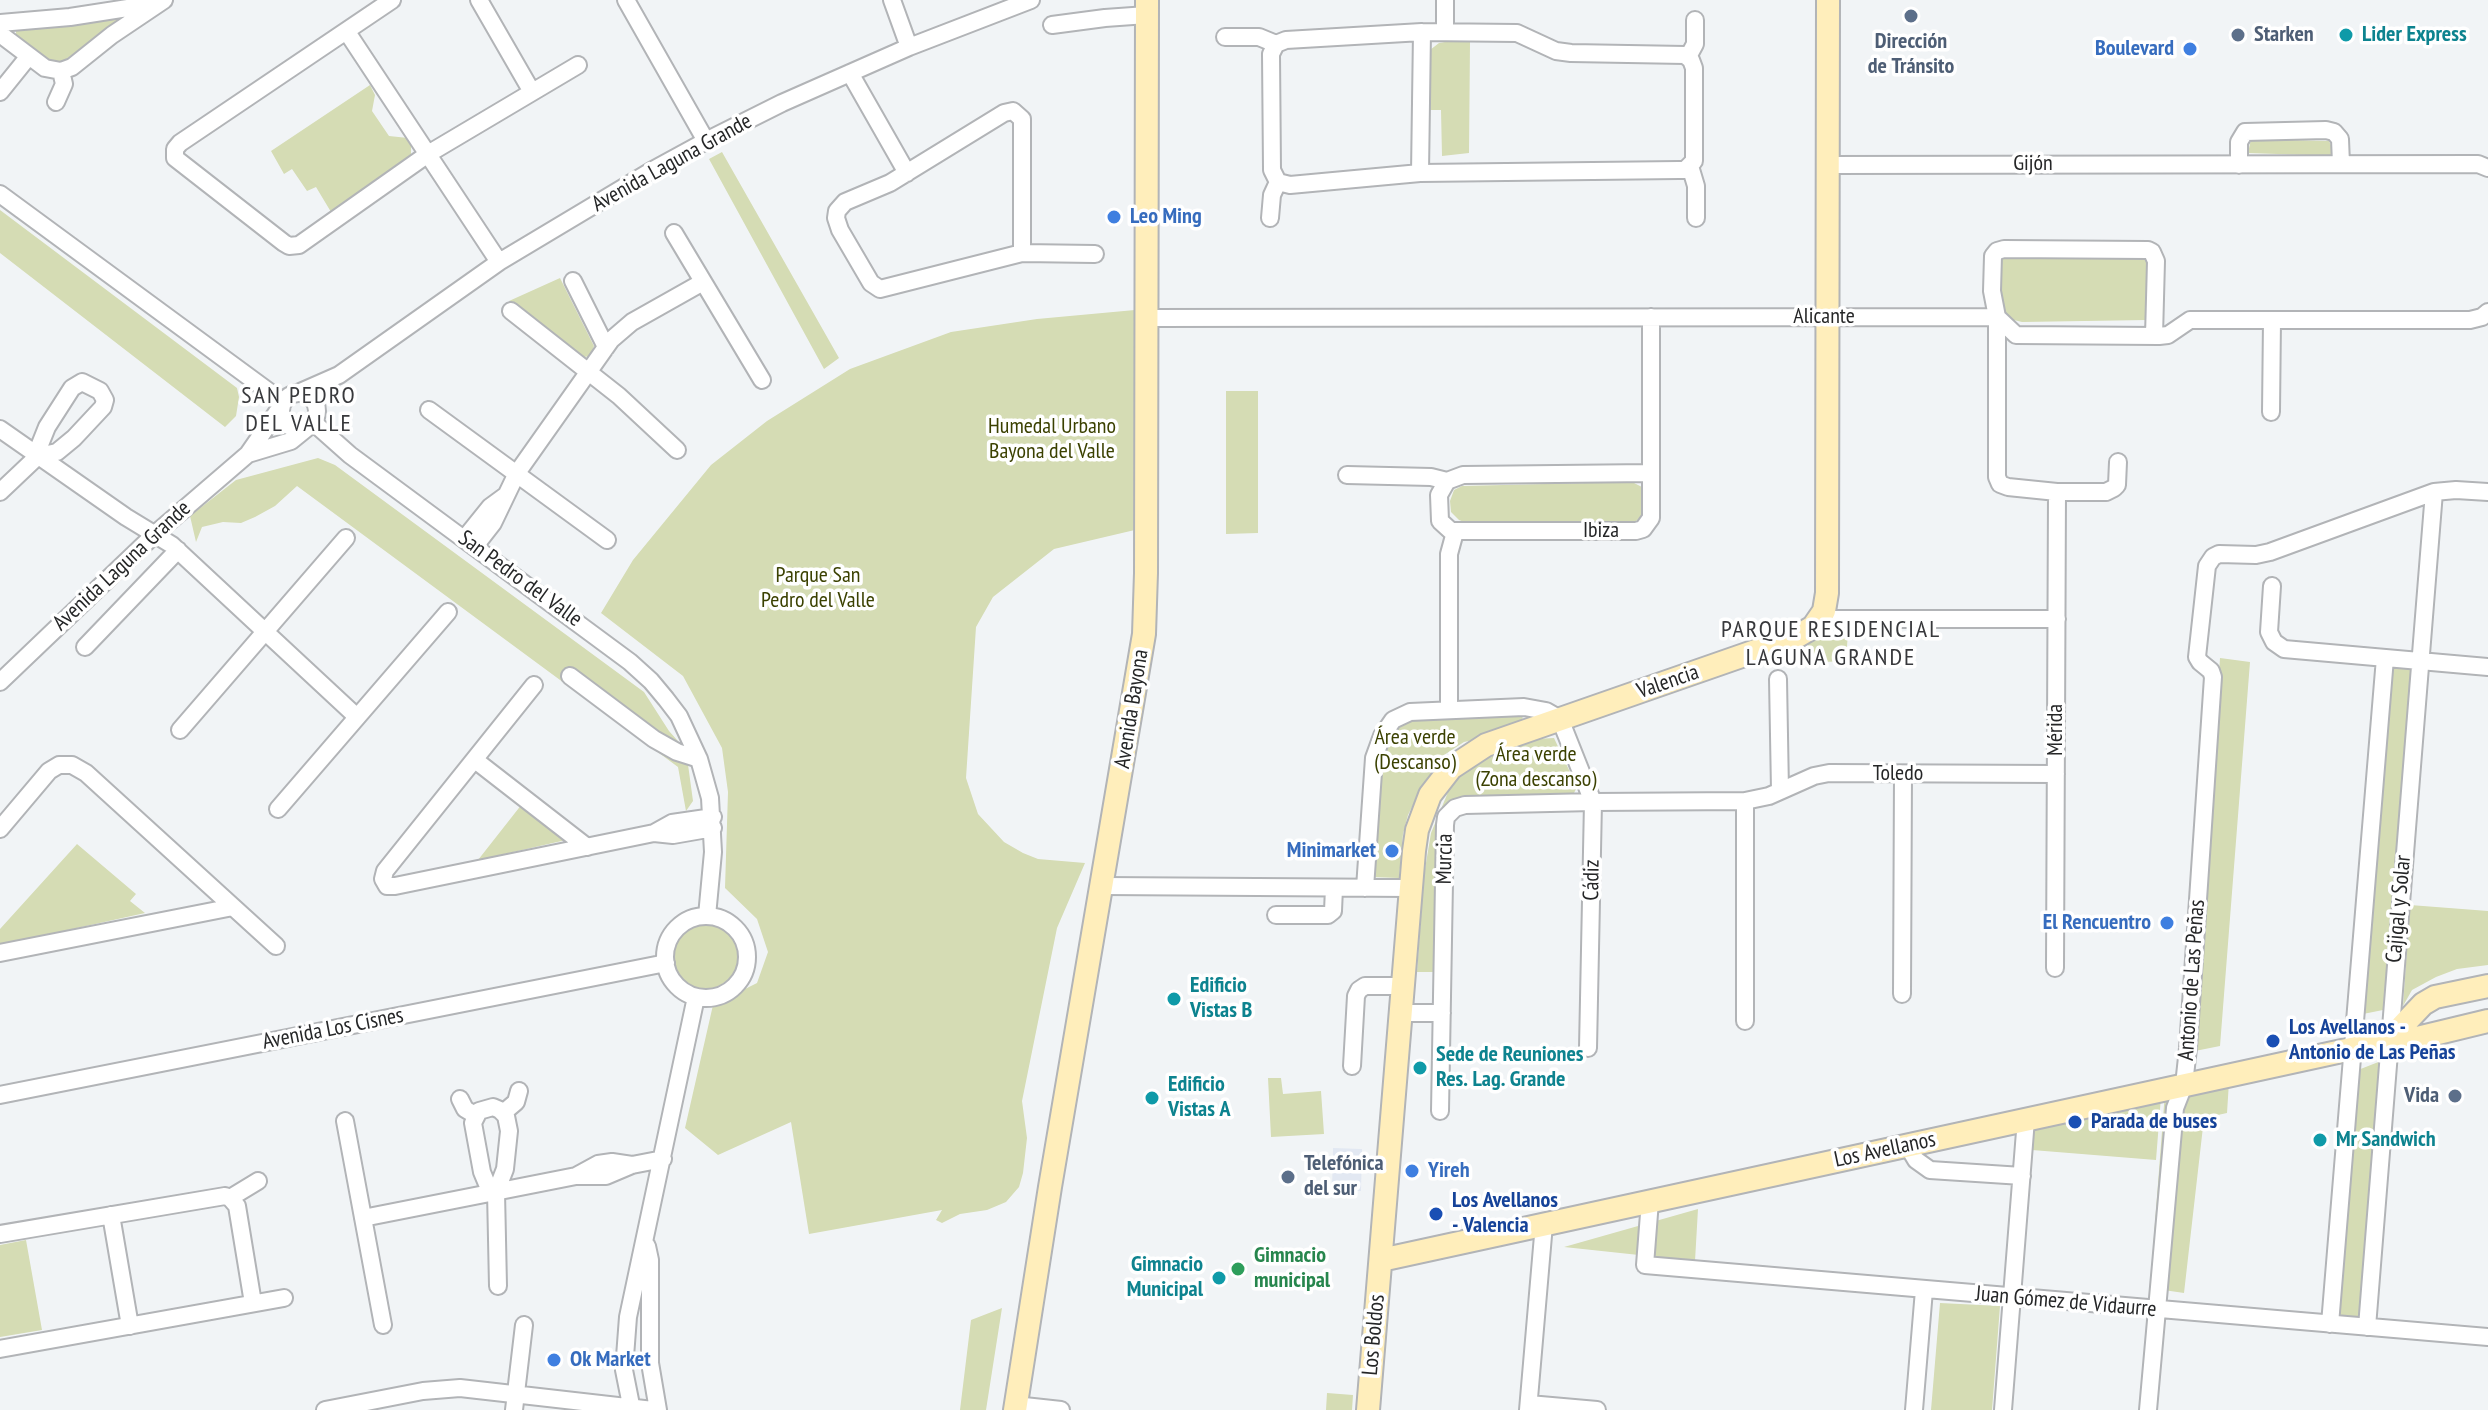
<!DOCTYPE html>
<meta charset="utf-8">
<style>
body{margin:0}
canvas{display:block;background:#f1f4f6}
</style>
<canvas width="2488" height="1410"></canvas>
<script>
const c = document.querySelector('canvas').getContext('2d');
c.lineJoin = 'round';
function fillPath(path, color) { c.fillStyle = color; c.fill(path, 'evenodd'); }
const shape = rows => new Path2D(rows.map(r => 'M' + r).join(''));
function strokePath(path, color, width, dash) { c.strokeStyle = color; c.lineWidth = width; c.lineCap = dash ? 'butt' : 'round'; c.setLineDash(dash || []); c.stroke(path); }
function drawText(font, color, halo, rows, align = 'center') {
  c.font = font + ' "PT Sans Narrow",sans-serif'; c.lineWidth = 7; c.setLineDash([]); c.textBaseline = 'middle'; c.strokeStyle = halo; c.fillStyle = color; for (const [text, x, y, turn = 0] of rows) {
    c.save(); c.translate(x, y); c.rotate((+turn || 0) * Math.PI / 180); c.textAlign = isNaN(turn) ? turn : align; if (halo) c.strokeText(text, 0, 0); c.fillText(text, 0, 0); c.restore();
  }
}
fillPath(shape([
 [1333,1148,1362,1149,1361,1191,1332,1190]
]), '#e2e8f2');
fillPath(shape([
 [130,14,129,17,60,63,53,63,40,57,17,38,16,34,16,29],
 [1451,41,1470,42,1469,153,1442,156,1441,110,1429,110,1430,50,1439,43],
 [370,85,375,95,372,111,389,136,408,138,411,146,411,155,408,160,331,212,316,187,307,191,292,169,284,174,271,151],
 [2251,139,2329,141,2336,156,2248,153],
 [722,152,839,358,824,369,709,159],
 [0,210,237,388,239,397,236,416,225,427,0,253],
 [2146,256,2150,262,2147,320,2022,322,2010,319,1999,307,2000,257],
 [560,278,594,346,591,356,584,357,576,355,509,301],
 [1135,310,1139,529,1054,549,993,597,976,627,966,778,978,814,1004,842,1023,853,1038,859,1085,863,1057,928,1022,1101,1027,1138,1023,1173,1019,1187,1006,1202,987,1210,960,1214,942,1223,936,1220,942,1210,809,1234,791,1122,718,1155,685,1128,713,1005,757,983,768,952,757,919,725,888,728,792,722,748,683,676,601,613,633,560,711,465,767,421,850,369,951,332,1037,319],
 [1226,391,1258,391,1258,533,1226,534],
 [318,458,335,465,644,692,669,731,686,750,693,801,686,811,678,767,297,486,275,506,255,517,241,523,223,522,202,527,196,542,190,516,236,480],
 [1586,483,1634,483,1644,488,1646,512,1635,522,1472,525,1459,520,1451,512,1450,501,1454,490,1462,486],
 [1848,632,1846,661,1800,663,1809,642,1832,634],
 [2220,658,2250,662,2220,1046,2195,1051],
 [2390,663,2412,665,2383,1010,2363,1014],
 [1522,713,1523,722,1487,737,1464,742,1444,755,1422,787,1408,815,1403,834,1399,878,1371,877,1381,771,1386,746,1395,731,1408,719],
 [1554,738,1577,787,1573,795,1452,803,1436,972,1417,972,1424,875,1431,833,1451,785,1466,771,1509,746,1536,739],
 [522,804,566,840,478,860],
 [77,844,136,894,130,901,145,913,0,945,0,929],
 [2410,905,2488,911,2488,965,2457,969,2436,977,2412,990,2403,1006],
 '672 956a33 33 0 1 1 66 0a33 33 0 1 1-66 0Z',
 [2381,1061,2359,1317,2338,1315,2358,1070],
 [1268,1078,1281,1078,1283,1094,1321,1091,1324,1134,1271,1137],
 [2229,1082,2227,1113,2204,1118,2184,1293,2150,1288,2165,1092],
 [2161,1097,2156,1160,2032,1150,2034,1124],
 [1698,1209,1695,1261,1564,1247],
 [26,1240,42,1330,0,1337,0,1245],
 [1940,1303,2000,1306,1992,1410,1931,1410],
 [1002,1308,986,1410,960,1410,971,1320],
 [1327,1393,1353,1395,1352,1410,1326,1410]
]), '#d5dcb4');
const street = shape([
 [392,0,180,143,175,149,175,158,284,243,289,246,299,245,428,154,578,65],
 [479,0,532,92],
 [626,0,706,141],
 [892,0,909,47],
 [1445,0,1445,32],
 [0,23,70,17,153,4],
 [1052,25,1105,18,1147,15],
 [347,32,499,262],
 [1422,32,1517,33,1556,51,1571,53,1685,55,1691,60,1694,68,1694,161,1685,170,1679,170,1420,173,1290,185,1278,182,1272,170,1271,54,1276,44,1286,40,1422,32],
 [0,34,45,68,61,71,72,67,112,35,164,0],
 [1225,37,1259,37,1276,44],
 [1688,57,1695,44,1695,20],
 [850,73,907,173],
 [0,92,29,56],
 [56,102,64,84,61,71],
 [1828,165,2478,164,2488,168],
 [2239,165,2239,142,2245,132,2326,130,2334,132,2340,139,2341,164],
 [1690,166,1696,186,1696,218],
 [1420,173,1422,32],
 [0,194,283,402],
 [1270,218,1272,195,1278,182],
 [674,233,762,380],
 [1022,253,1022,119,1013,111,1004,113,890,183,845,202,837,211,836,218,840,230,871,283,880,289,1022,253,1095,254],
 [573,281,606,347],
 [511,311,619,396,677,450],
 [1146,318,1997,317,2016,335,2159,336,2168,335,2190,320,2470,320,2482,317,2488,312],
 '281 411a18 18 0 1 1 36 0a18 18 0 1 1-36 0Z',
 [298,393,339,375,499,262,651,171,706,141,782,103,909,47,1031,0],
 [429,410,607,540],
 [2271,412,2272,320],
 [314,423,350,455,630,662,651,681,666,699,679,716,699,759,710,798,713,852,707,916],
 [0,429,126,517,172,545,357,717],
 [248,454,291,441,307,428],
 [2118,462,2117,485,2114,488,2106,492,2057,492,2008,487,2000,484,1997,477,1997,317,1992,291,1993,256,1997,251,2004,249,2148,250,2152,252,2156,261,2154,336],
 [1347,475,1431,477,1447,481,1463,475,1650,473],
 [1447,481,1439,495,1440,521,1451,531,1636,531,1643,529,1651,518,1651,317],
 [0,492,38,456,57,452,74,438,103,407,105,400,100,391,82,382,72,388,47,427,39,447,38,456],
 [465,538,490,507,505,496],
 [475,546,493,523,517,473,611,340,632,322,703,282],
 [2272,586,2269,632,2274,642,2284,649,2488,667],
 [1820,619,2057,619],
 [85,647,178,550],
 [570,676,654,739,677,752,699,759],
 [1778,679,1780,791],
 [0,682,155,534,248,454,282,405],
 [534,685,385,871,383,879,387,886,395,886,654,833,673,835,713,828],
 [1449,709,1449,554,1455,532],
 [180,730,346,538],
 [475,760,587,847],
 [1745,801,1745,1021],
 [278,809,448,612],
 [0,829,49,771,59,765,72,765,86,773,276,946],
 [654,833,672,823,713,817],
 [1102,886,1411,888],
 [1365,888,1374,758,1382,736,1393,720,1410,712,1524,707,1546,711,1560,719,1593,802,1588,1048],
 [1276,915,1328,915,1333,911,1334,888],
 '665 957a41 41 0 1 1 82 0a41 41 0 1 1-82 0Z',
 [0,953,233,907],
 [2055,968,2057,492],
 [1902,994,1903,774],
 [1401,1013,1442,1013],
 [1352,1066,1356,996,1359,990,1365,986,1403,986],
 [0,1095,666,963],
 [460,1099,465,1109,475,1115],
 [1440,1111,1445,825,1446,817,1455,808,1465,805,1593,802,1745,801,1769,796,1814,776,1829,773,2056,774],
 [503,1113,516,1102,519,1091],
 [345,1121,383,1325],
 [1907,1145,1916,1160,1930,1170,2022,1176],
 [576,1176,598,1164,612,1162,632,1165],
 [496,1192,487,1184,482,1172,473,1123,479,1111,493,1107,500,1110,506,1116,509,1131,505,1169,496,1192,498,1286],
 [230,1198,258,1181],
 [1650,1201,1645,1265,2488,1337],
 [111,1215,130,1326],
 [363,1218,576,1176,606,1176,632,1165,663,1159],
 [0,1234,225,1196,230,1198,237,1206,253,1303],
 [647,1246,650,1260,650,1363,658,1410],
 [2330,1324,2385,658],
 [2367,1327,2434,492],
 [0,1349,284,1298],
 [1529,1404,1597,1410],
 [1015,1405,1061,1410],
 [325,1410,423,1391,460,1388,653,1410],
 [514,1410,524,1325],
 [632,1410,624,1370,628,1317,696,997],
 [1528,1410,1544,1224],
 [1914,1410,1924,1290],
 [2003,1410,2026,1119],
 [2148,1410,2175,1108,2184,1085,2188,1048,2213,677,2211,671,2200,662,2197,657,2207,566,2213,557,2219,554,2256,555,2270,552,2434,492,2456,490,2488,492]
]);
const secondary = shape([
 [2388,1041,2423,1004,2435,997,2488,986],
 [1381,1260,2388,1041,2405,1041,2488,1021],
 [1015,1410,1050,1187,1144,634,1146,573,1147,0],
 [1368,1410,1414,851,1417,830,1430,795,1451,768,1486,745,1796,637,1813,627,1824,611,1827,593,1828,0]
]);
strokePath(street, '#b2b4b7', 20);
strokePath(secondary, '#b2b4b7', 26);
strokePath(street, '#fff', 16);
strokePath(secondary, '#feb', 22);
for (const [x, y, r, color] of [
 [1911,16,8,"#5c6f8a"],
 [2238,35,8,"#5c6f8a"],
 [2346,35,8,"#0f9aa8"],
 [2190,49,8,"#3f7fe0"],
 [1114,217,8,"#3f7fe0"],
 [1392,851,8,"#3f7fe0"],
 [2167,923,8,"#3f7fe0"],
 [1174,999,8,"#0f9aa8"],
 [2273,1041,8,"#1a4fb4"],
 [1420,1068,8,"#0f9aa8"],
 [2455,1096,8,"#5c6f8a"],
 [1152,1098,8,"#0f9aa8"],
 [2075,1122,8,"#1a4fb4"],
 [2320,1140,8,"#0f9aa8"],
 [1412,1171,8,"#3f7fe0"],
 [1288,1177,8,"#5c6f8a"],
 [1436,1214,8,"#1a4fb4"],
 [1238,1269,8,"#2e9e5b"],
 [1219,1278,8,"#0f9aa8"],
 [554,1360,8,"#3f7fe0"]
]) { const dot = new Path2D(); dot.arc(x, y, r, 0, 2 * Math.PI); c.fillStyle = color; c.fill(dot); strokePath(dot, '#fff', 3); }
drawText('bold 22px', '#4e5e75', '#fff', [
 ["Starken",2254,35],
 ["Dirección",1911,42,"center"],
 ["de Tránsito",1911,67,"center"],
 ["Vida",2439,1096,"right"],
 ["Telefónica",1304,1164],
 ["del sur",1304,1189]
], 'left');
drawText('bold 22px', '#0d838f', '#fff', [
 ["Lider Express",2362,35],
 ["Edificio",1190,986],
 ["Vistas B",1190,1011],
 ["Sede de Reuniones",1436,1055],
 ["Res. Lag. Grande",1436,1080],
 ["Edificio",1168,1085],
 ["Vistas A",1168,1110],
 ["Mr Sandwich",2336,1140],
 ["Gimnacio",1203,1265,"right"],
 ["Municipal",1203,1290,"right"]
], 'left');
drawText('bold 22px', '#366cbe', '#fff', [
 ["Boulevard",2174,49],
 ["Leo Ming",1130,217,"left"],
 ["Minimarket",1376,851],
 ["El Rencuentro",2151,923],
 ["Yireh",1428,1171,"left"],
 ["Ok Market",570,1360,"left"]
], 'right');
drawText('22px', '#252627', '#fff', [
 ["Avenida Laguna Grande",672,163,-29],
 ["Gijón",2033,164],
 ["Alicante",1824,317],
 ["Ibiza",1601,531],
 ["Avenida Laguna Grande",122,566,-43],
 ["San Pedro del Valle",520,579,36],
 ["Valencia",1668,682,-19],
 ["Avenida Bayona",1132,709,-81],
 ["Mérida",2056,730,-90],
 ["Toledo",1898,774],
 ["Murcia",1445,859,-89],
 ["Cádiz",1592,880,-89],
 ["Cajigal y Solar",2399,909,-85],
 ["Antonio de Las Peñas",2192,980,-86],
 ["Avenida Los Cisnes",333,1029,-11],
 ["Los Avellanos",1885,1150,-12],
 ["Juan Gómez de Vidaurre",2066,1302,5],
 ["Los Boldos",1374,1335,-85]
]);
drawText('22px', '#3b4101', '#fff', [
 ["Humedal Urbano",1052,427],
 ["Bayona del Valle",1052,452],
 ["Parque San",818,576],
 ["Pedro del Valle",818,601],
 ["Área verde",1415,738],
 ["(Descanso)",1415,763],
 ["Área verde",1536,755],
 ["(Zona descanso)",1536,780]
]);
drawText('bold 22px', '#164399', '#fff', [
 ["Los Avellanos -",2289,1028],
 ["Antonio de Las Peñas",2289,1053],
 ["Parada de buses",2091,1122],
 ["Los Avellanos",1452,1201],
 ["- Valencia",1452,1226]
], 'left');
drawText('bold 22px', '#27864d', '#fff', [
 ["Gimnacio",1254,1256],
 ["municipal",1254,1281]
], 'left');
c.letterSpacing = '2px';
drawText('24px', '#38393c', '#fff', [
 ["SAN PEDRO",299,396],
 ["DEL VALLE",299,424],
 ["PARQUE RESIDENCIAL",1831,630],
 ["LAGUNA GRANDE",1831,658]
]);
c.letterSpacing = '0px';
</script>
